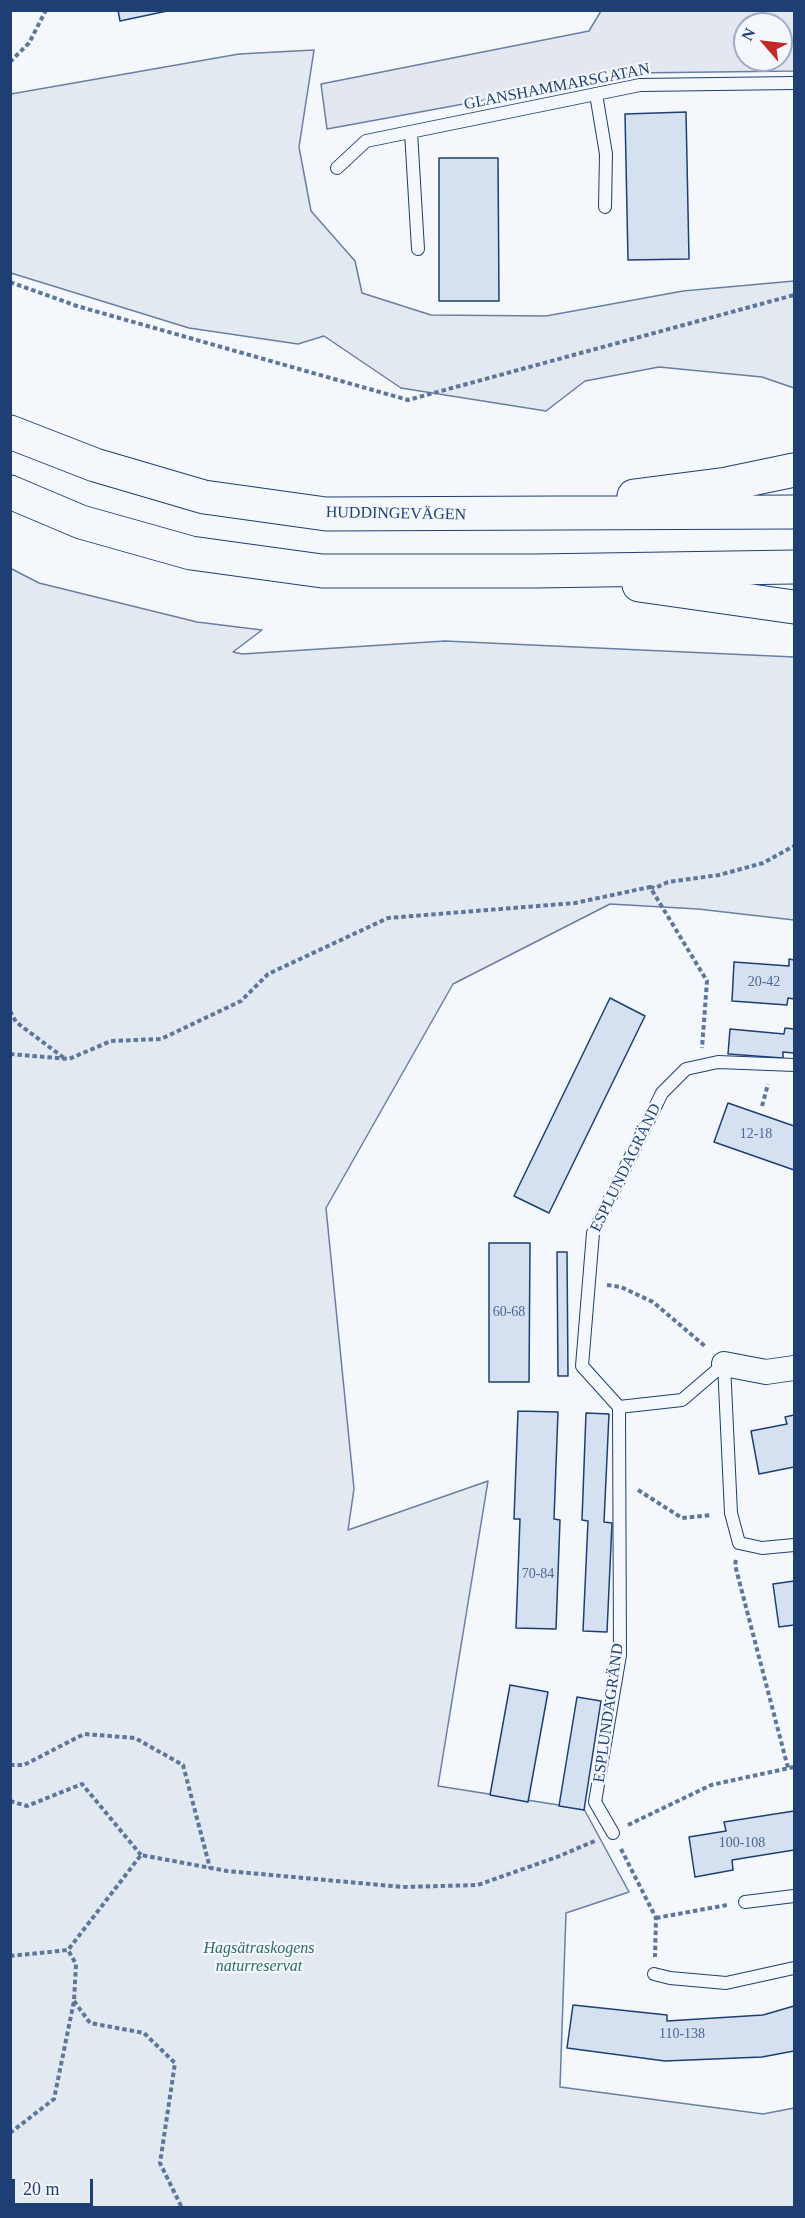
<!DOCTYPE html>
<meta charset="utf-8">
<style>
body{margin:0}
#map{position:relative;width:805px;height:2218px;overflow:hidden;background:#f4f7fb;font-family:Georgia,serif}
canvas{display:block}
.frame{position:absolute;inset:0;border:12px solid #1d3f73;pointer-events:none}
.north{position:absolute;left:733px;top:12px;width:60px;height:60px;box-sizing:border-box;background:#f4f7fb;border:2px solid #9eadc5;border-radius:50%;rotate:298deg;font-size:16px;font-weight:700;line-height:24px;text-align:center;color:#1d3f73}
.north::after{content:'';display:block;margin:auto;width:21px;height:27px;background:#c62828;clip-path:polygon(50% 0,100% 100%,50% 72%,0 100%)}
.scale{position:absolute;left:12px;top:2179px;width:81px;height:27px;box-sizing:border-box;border:3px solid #1d3f73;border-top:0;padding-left:8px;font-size:18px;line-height:21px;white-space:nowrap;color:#1d3f73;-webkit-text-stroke:4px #f4f7fb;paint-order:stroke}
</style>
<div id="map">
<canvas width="805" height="2218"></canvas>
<div class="frame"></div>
<div class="north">N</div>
<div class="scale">20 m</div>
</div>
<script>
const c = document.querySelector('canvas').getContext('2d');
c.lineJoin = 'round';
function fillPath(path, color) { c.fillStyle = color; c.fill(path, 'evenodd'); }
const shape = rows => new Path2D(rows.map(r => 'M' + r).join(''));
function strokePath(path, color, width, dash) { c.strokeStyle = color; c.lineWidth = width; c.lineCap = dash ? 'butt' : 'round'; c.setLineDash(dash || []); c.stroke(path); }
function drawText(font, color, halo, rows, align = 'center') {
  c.font = font + ' Georgia,serif'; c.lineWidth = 4.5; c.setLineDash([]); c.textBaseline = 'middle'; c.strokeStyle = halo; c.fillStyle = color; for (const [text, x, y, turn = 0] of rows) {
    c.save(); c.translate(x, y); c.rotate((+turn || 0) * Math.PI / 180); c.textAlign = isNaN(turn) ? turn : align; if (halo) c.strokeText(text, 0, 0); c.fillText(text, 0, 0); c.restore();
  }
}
const green = shape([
 [314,50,299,147,311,211,355,261,362,293,431,315,546,316,683,291,794,281,794,388,762,377,659,367,585,381,546,411,401,388,324,336,298,344,189,328,11,273,11,94,239,54,314,50],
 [10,568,39,583,197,622,262,630,233,652,242,654,445,641,794,657,794,920,698,909,610,904,453,984,326,1208,354,1489,348,1530,488,1481,438,1786,584,1809,629,1892,566,1913,560,2087,763,2114,794,2108,794,2207,11,2207,10,568]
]);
fillPath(green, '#e3e9f0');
strokePath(green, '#687fa3', 1.5);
const parking = shape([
 [601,11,794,11,794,71,633,73,327,129,321,84,589,31,601,11],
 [745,24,781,24,781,60,745,60,745,24]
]);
fillPath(parking, '#e3e8f0');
strokePath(parking, '#687fa3', 1.5);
const building = shape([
 [118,10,172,10,120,21,118,10],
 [686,112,689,259,628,260,625,114,686,112],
 [439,158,498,158,499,301,439,301,439,158],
 [789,959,794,960,794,999,788,998,787,1005,732,1001,734,962,789,966,789,959],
 [610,998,645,1016,549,1213,514,1196,610,998],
 [785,1028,794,1029,794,1053,783,1052,783,1058,728,1054,730,1029,784,1034,785,1028],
 [728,1103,794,1126,794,1170,714,1142,728,1103],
 [489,1243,530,1243,529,1382,489,1382,489,1243],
 [557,1252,567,1252,568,1376,558,1376,557,1252],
 [518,1411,558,1412,554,1519,560,1520,556,1629,516,1628,520,1519,514,1519,518,1411],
 [586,1413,609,1414,604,1522,612,1523,607,1632,583,1631,588,1521,582,1520,586,1413],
 [794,1415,794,1467,759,1474,751,1431,787,1424,785,1417,794,1415],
 [794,1581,794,1625,779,1627,773,1584,794,1581],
 [510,1685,548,1692,528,1802,490,1795,510,1685],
 [577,1697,601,1701,584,1810,559,1806,577,1697],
 [794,1811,794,1850,732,1860,733,1870,695,1877,689,1837,726,1831,724,1822,794,1811],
 [573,2005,667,2015,667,2021,763,2015,794,2006,794,2051,762,2057,665,2061,567,2048,573,2005]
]);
fillPath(building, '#d5e0f0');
strokePath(building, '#1d3f73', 1.5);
const lane = shape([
 [596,94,606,154,605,207],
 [411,132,418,249],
 [337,168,366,141,640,85,794,83],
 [724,1364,731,1513,739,1543,762,1548,794,1545],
 [619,1407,582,1366,593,1233,662,1093,686,1069,718,1062,794,1065],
 [613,1833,595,1802,620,1655,619,1407,682,1400,724,1364],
 [745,1902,794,1896],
 [654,1974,670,1978,726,1983,794,1968]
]);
const street = shape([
 [724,1364,766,1372,794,1368]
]);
const primary = shape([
 [10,432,95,465,204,497,326,514,794,512],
 [10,492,81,522,191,553,322,571,536,571,794,567],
 [634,496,727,484,794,470],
 [639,585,794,607]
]);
strokePath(lane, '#1d3f73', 14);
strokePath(street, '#1d3f73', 26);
strokePath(primary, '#1d3f73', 35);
strokePath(shape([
 [10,62,29,43,46,10],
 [10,282,77,306,408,400,794,295],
 [650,887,655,888,668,882,719,875,763,863,794,846],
 [10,1011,16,1022,64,1058],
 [10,1054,69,1059,111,1041,161,1039,241,1001,268,974,388,918,575,903,650,887,707,981,702,1048],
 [762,1106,768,1084],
 [607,1285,621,1287,653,1302,706,1347],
 [638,1490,682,1518,712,1515],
 [736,1560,735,1565,788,1768],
 [10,1765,24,1765,84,1734,135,1738,183,1765,210,1868],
 [10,1801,27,1806,82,1784,141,1855],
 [628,1825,711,1785,794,1767],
 [621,1849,656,1918,655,1957],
 [656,1918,727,1905],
 [10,1956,68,1950,141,1855,227,1871,403,1887,478,1885,557,1857,597,1840],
 [74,2001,90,2023,144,2033,175,2063,160,2163,182,2208],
 [10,2133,54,2099,74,2001,76,1964,68,1950]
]), '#5e769c', 4, [4.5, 3]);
strokePath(lane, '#f4f7fb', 12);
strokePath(street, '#f4f7fb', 24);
strokePath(primary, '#f4f7fb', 33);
drawText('14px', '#4b6792', null, [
 ["20-42",764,982],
 ["12-18",756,1134],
 ["60-68",509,1312],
 ["70-84",538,1574],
 ["100-108",742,1843],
 ["110-138",682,2034]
]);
drawText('16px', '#1d3f73', '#f4f7fb', [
 ["GLANSHAMMARSGATAN",557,87,-11],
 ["HUDDINGEVÄGEN",396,514,1],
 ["ESPLUNDAGRÄND",626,1168,-64],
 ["ESPLUNDAGRÄND",609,1713,-82]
]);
drawText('italic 16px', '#2c6c60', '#f4f7fb', [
 ["Hagsätraskogens",259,1949],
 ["naturreservat",259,1967]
]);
</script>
